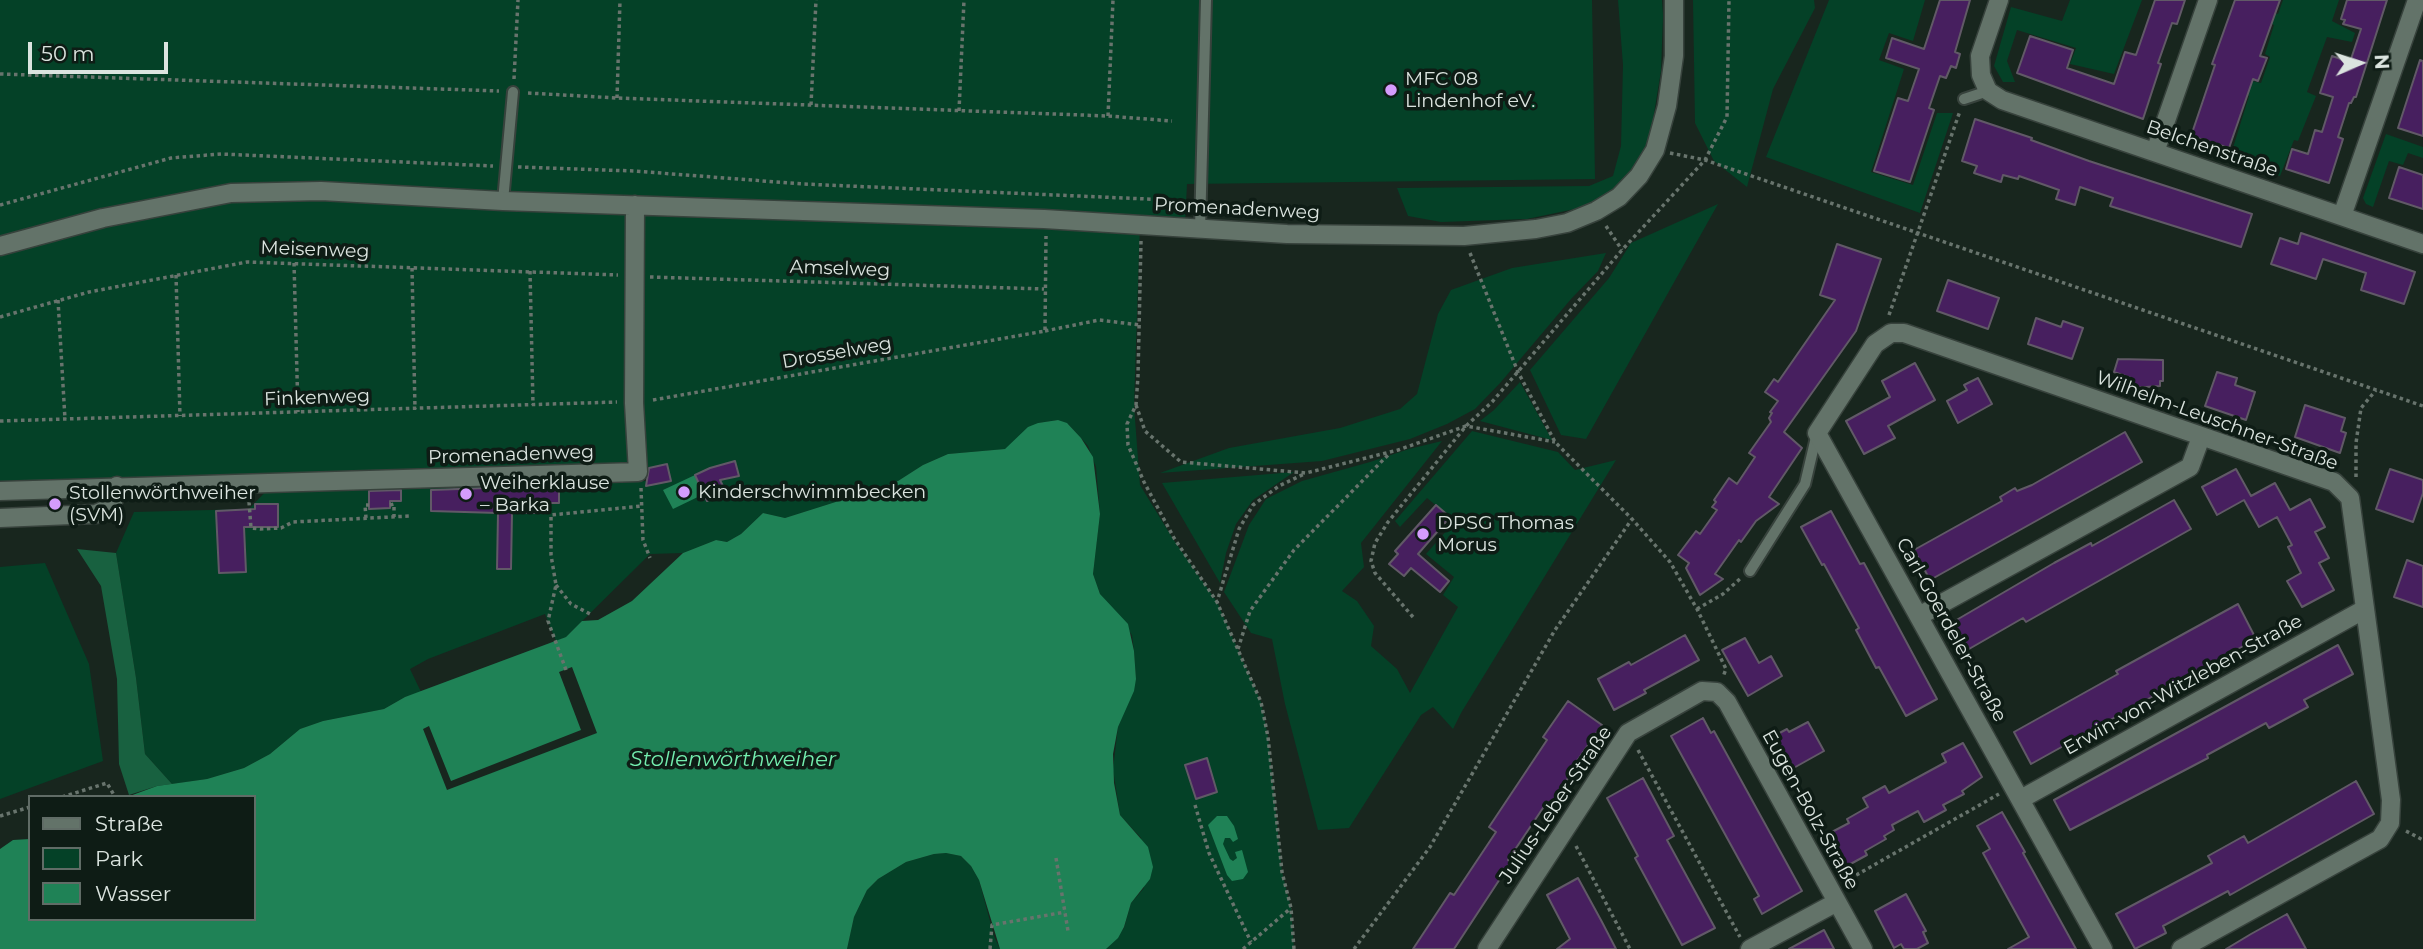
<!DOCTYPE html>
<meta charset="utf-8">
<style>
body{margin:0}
#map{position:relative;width:2423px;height:949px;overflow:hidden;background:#18261e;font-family:Montserrat,sans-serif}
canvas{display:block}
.legend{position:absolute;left:28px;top:795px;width:228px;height:126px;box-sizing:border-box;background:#0e1c15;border:2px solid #606c66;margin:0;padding:9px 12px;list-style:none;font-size:21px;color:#dbe4df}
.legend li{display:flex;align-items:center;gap:14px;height:35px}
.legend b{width:35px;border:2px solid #606c66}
.north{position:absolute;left:2325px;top:28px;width:70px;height:70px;-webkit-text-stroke:5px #0e1c15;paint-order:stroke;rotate:87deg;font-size:19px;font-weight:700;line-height:28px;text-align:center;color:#dbe4df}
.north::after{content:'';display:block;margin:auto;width:24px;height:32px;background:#dbe4df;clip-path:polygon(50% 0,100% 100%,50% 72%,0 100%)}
.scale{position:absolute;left:28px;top:42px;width:140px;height:32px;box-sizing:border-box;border:4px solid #dbe4df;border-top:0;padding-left:9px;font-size:21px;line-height:24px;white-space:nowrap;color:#dbe4df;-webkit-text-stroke:5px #0e1c15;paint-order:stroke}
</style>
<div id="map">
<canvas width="2423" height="949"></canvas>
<ul class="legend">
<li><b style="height:9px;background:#637369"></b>Straße</li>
<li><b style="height:19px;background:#044127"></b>Park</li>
<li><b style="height:19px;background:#1f8256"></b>Wasser</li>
</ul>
<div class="north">N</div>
<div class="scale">50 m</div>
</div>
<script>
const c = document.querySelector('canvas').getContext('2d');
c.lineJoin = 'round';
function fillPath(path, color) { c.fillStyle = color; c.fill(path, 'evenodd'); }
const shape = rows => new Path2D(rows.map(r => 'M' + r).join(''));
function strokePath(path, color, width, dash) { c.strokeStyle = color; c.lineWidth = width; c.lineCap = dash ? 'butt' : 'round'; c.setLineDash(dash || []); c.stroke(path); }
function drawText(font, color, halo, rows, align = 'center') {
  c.font = font + ' Montserrat,sans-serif'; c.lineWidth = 7; c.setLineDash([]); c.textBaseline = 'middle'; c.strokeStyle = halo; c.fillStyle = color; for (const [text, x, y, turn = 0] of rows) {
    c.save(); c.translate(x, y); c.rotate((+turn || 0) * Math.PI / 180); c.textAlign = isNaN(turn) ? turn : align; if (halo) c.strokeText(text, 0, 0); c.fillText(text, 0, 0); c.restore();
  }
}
fillPath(shape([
 [0,0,1592,0,1595,179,1187,184,1185,223,1140,222,1134,406,1140,485,1173,539,1217,602,1261,702,1268,737,1282,872,1291,908,1294,949,1106,949,1124,928,1131,903,1144,888,1141,838,1120,815,1113,769,1118,727,1136,679,1134,651,1132,635,1100,594,1093,574,1100,514,1096,467,1088,446,1081,438,1068,424,1058,420,1038,423,1006,449,948,454,923,465,898,481,883,487,785,518,763,513,741,534,727,542,716,540,683,553,650,554,566,637,556,641,545,614,428,659,410,669,421,692,405,697,384,709,323,721,300,729,270,754,244,768,207,779,172,784,145,754,136,678,116,553,134,512,249,509,270,487,646,481,646,469,0,486],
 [1618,0,1662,0,1663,16,1661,71,1651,132,1638,169,1613,196,1594,205,1527,219,1441,222,1408,216,1397,188,1589,186,1613,176,1621,146,1623,65],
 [1693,0,1814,0,1815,8,1773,89,1747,187,1714,161,1695,123],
 [1829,0,1925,0,1913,41,1889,33,1879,60,1904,69,1871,172,1913,185,1937,113,1953,113,1920,213,1766,157],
 [2070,0,2142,0,2114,74,2070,64,2076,48,2017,30,2007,61,2015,82,2003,82,1994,66,2011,7,2062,21],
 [2283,0,2339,0,2332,21,2355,33,2352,42,2327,37,2307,92,2316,96,2298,141,2294,140,2280,176,2174,143,2179,135,2232,151,2249,96,2239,92,2243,79,2261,83,2270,57,2265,54,2274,25,2251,16,2254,7,2278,14],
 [2386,134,2423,147,2423,158,2408,153,2403,165,2389,161,2373,207,2366,204,2363,198],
 [1718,204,1586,439,1561,435,1530,370,1609,278,1631,243],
 [1606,253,1598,271,1571,299,1501,382,1475,409,1447,424,1410,439,1322,461,1160,473,1229,448,1340,428,1400,409,1417,394,1438,314,1451,290,1512,268],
 [1520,382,1552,440,1480,421,1494,410],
 [1472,431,1558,452,1575,470,1616,460,1461,713,1453,729,1433,707,1421,715,1349,828,1318,830,1285,704,1272,639,1251,633,1224,592,1249,525,1266,499,1302,481,1370,462,1409,449,1442,441,1361,543,1364,567,1342,591,1357,601,1374,626,1371,646,1397,669,1410,693,1458,607,1443,595,1454,577,1426,554,1455,521,1427,498,1400,527,1395,521],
 [1294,472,1253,500,1236,524,1226,553,1220,583,1162,483],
 [45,563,89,664,103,761,0,799,0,567],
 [946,853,961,856,971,866,979,880,994,936,1000,949,847,949,854,917,867,890,878,879,906,862,934,854]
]), '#044127');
fillPath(shape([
 [77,549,116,553,136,678,145,754,172,784,157,786,129,795,119,764,117,679,101,586]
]), '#186140');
fillPath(shape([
 [1058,420,1067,423,1081,438,1093,457,1100,514,1093,574,1100,594,1128,624,1134,651,1136,679,1134,691,1118,727,1113,754,1114,783,1120,815,1148,847,1153,867,1150,879,1131,903,1124,927,1118,938,1106,949,1000,949,979,880,971,866,961,856,946,853,934,854,906,862,878,879,867,890,854,917,847,949,0,949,0,849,13,840,30,839,30,919,254,919,254,797,127,797,157,786,207,779,244,768,270,754,300,729,323,721,384,709,405,697,566,637,582,621,598,620,632,601,683,553,716,540,727,542,741,534,763,513,785,518,883,487,898,481,923,465,948,454,1005,449,1028,427,1038,423],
 [695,475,704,494,673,509,663,490],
 [1217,816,1227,816,1234,826,1238,839,1233,842,1230,838,1225,838,1223,844,1230,859,1233,861,1237,858,1235,852,1242,850,1248,872,1243,879,1232,881,1227,875,1208,825]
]), '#1f8256');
fillPath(shape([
 [572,667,597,733,447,790,423,729,429,726,451,781,581,730,559,672]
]), '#18261e');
const building = shape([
 [1940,0,1970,0,1955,52,1960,54,1956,68,1951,66,1946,78,1940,76,1929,108,1934,110,1910,182,1874,171,1898,98,1908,101,1919,69,1886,58,1892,38,1924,49,1940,0],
 [2155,0,2185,0,2177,24,2172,23,2158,63,2161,64,2143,119,2017,73,2030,36,2073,50,2067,68,2114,84,2125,52,2136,55,2155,0],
 [2235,0,2280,0,2260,56,2267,58,2258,81,2253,79,2229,148,2191,136,2215,65,2212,64,2235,0],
 [2347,0,2387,0,2356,97,2354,97,2351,103,2349,103,2338,137,2343,139,2329,183,2286,169,2292,149,2308,154,2315,130,2322,132,2333,97,2320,93,2332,56,2350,62,2361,29,2343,24,2345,20,2341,19,2347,0],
 [2420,60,2423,61,2423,136,2398,128,2420,60],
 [1975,119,2032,138,2031,140,2089,161,2252,214,2241,247,2110,206,2113,198,2080,187,2075,205,2056,199,2059,190,2019,176,2018,179,2003,175,2001,182,1974,173,1977,166,1962,161,1975,119],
 [2399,167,2423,175,2423,209,2389,198,2399,167],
 [2301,233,2415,272,2404,304,2361,290,2366,273,2323,259,2316,279,2271,264,2280,238,2298,244,2301,233],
 [1837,244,1881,259,1856,331,1784,432,1802,448,1769,497,1779,504,1756,521,1741,542,1739,540,1715,574,1723,579,1700,595,1686,568,1689,563,1678,555,1696,531,1700,534,1717,510,1712,507,1716,502,1714,500,1729,478,1737,484,1755,457,1749,453,1771,422,1769,418,1772,413,1770,412,1778,401,1765,392,1774,379,1778,382,1835,300,1820,295,1837,244],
 [1948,280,1999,298,1988,329,1937,311,1948,280],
 [2036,318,2061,327,2063,321,2083,328,2072,359,2028,344,2036,318],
 [2118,359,2163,360,2163,381,2160,381,2160,386,2132,388,2131,378,2114,372,2118,359],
 [1915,363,1935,400,1888,426,1895,438,1864,454,1846,421,1890,397,1882,381,1915,363],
 [2217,372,2237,378,2235,385,2255,392,2246,420,2205,406,2217,372],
 [1978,378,1992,404,1958,423,1947,401,1967,390,1964,385,1978,378],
 [2305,405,2345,418,2341,431,2346,433,2340,453,2295,437,2305,405],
 [2125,432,2142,462,1930,580,1914,550,2002,501,2000,497,2015,488,2017,491,2032,485,2125,432],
 [735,461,739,476,720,480,726,492,707,501,695,475,710,468,735,461],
 [667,464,671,481,646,486,649,468,667,464],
 [2236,469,2251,496,2275,483,2290,510,2310,499,2325,527,2315,532,2329,558,2319,563,2334,590,2302,607,2287,581,2301,573,2288,547,2292,545,2277,517,2259,527,2244,500,2217,515,2202,487,2236,469],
 [2390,469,2423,480,2423,493,2413,522,2376,509,2390,469],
 [543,486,543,489,559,489,559,503,543,503,543,513,512,513,511,569,497,569,498,513,431,511,431,490,543,486],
 [401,490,401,501,390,501,390,508,369,509,369,491,401,490],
 [2174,500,2191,529,2026,622,2023,618,1969,649,1953,622,2054,563,2091,543,2092,546,2174,500],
 [255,504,278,504,278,527,244,527,246,572,219,573,216,511,255,509,255,504],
 [1436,505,1450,517,1418,554,1449,581,1440,592,1411,568,1404,576,1389,564,1398,554,1395,551,1436,505],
 [1831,511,1860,564,1864,563,1937,699,1906,716,1879,667,1876,668,1856,630,1859,628,1824,564,1822,565,1801,527,1831,511],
 [2407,560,2423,566,2423,607,2394,597,2407,560],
 [2238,604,2256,639,2031,764,2014,732,2118,674,2116,671,2238,604],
 [1685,635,1699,660,1644,690,1646,693,1614,710,1598,679,1629,662,1631,665,1685,635],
 [1745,638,1759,663,1771,656,1782,676,1748,696,1722,650,1745,638],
 [2338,645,2353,674,2304,700,2308,707,2269,728,2266,723,2207,755,2208,758,2187,769,2070,830,2054,800,2338,645],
 [1568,701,1602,725,1570,771,1572,772,1551,804,1547,802,1508,860,1511,862,1454,949,1413,949,1450,893,1454,895,1496,832,1489,827,1547,740,1543,737,1568,701],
 [1703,718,1711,733,1714,731,1802,891,1762,914,1754,899,1759,896,1671,736,1703,718],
 [1808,722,1824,751,1790,770,1772,737,1787,729,1789,732,1808,722],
 [1963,743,1982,777,1962,791,1964,794,1943,805,1946,810,1924,822,1918,811,1892,825,1894,830,1884,836,1886,839,1865,851,1867,855,1845,867,1828,834,1849,823,1847,819,1868,807,1863,798,1885,786,1889,793,1946,762,1942,754,1963,743],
 [1207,758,1217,792,1196,799,1185,765,1207,758],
 [1643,778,1674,836,1667,840,1715,928,1682,945,1635,858,1638,856,1607,798,1643,778],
 [2356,781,2374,814,2230,895,2228,891,2163,926,2166,933,2135,949,2116,914,2212,863,2208,856,2244,836,2248,843,2356,781],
 [2002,812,2025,852,2023,853,2076,949,2008,949,2029,937,1983,853,1990,849,1977,826,2002,812],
 [1578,878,1602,922,1616,949,1557,949,1570,939,1547,895,1578,878],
 [1906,894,1926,931,1923,932,1928,943,1917,949,1904,949,1901,944,1894,948,1875,911,1906,894],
 [2287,914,2306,949,2226,949,2251,934,2287,914],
 [1824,930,1834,949,1789,949,1824,930]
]);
fillPath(building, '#471f5f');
strokePath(building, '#615967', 2);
const service = shape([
 [1964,99,1988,91],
 [503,201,513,92],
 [1200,229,1206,0],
 [1750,571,1805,484,1817,433]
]);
const minor = shape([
 [1999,0,1980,56,1981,75,1988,91,2002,100,2423,244],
 [2155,152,2208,0],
 [2342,216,2417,0],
 [0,246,103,218,231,193,321,191,503,201,1044,219,1287,234,1464,236,1536,229,1567,223,1596,211,1619,197,1639,176,1655,150,1667,106,1674,56,1674,0],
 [0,491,638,472,634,403,635,205],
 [0,518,96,514,107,509,114,499,117,486],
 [1919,616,2190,467,2201,437],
 [2021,799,2365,609],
 [1487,949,1628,733,1702,691,1717,692,1727,702,1863,949],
 [1750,949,1837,902],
 [2103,949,1817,433,1875,344,1891,333,1904,333,2334,482,2350,498,2391,800,2390,823,2380,839,2181,949]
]);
strokePath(service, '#37423c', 14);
strokePath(minor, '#37423c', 21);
strokePath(shape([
 [0,74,499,91],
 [514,79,518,0],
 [528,93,617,98,1108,116,1172,121],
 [617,98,620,0],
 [811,105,816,0],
 [959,111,964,0],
 [1108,116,1113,0],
 [1670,153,1705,160,2423,406],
 [518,167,634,171,803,184,1170,200,1179,208],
 [0,205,171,158,221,154,493,166],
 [1606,226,1622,250],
 [1141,241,1138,376,1136,405,1127,424,1128,445,1144,482,1174,538,1217,602],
 [1470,253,1518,372,1555,442,1632,519,1670,562,1697,609,1726,669,1723,677],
 [294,263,298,412],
 [412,268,415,409],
 [530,271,533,405],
 [176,275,180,416],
 [650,277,1044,289],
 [58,300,65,419],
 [1889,315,1960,111],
 [0,317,89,292,247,262,618,275],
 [1045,331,1099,320,1140,325],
 [653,400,1045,331,1046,236],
 [1136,405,1145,431,1181,462,1306,473,1398,450,1466,426,1555,442],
 [0,421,617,402],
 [2356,477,2356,443,2361,408,2376,390],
 [641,488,643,540,650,558],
 [249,502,251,528,260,529,281,528,293,522,410,516],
 [390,505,394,504,394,517],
 [366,518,365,505,369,505],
 [556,585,571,604,590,614],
 [1697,609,1723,594,1741,578],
 [1413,617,1375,573,1371,561,1375,543,1388,522,1466,426,1492,402,1622,250,1705,160,1727,117,1729,0],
 [1238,649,1250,611,1294,550,1390,453],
 [566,670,548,621,556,585,551,555,551,515,642,506],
 [1638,750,1740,937],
 [62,797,107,783,115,797],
 [1195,805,1209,853,1251,942],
 [0,816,30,807],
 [2406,831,2423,840],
 [1576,846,1630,949],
 [1056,858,1068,931],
 [1844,882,1999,794],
 [990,949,992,925,1065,912],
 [1243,949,1291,908],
 [1294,949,1291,908,1282,872,1268,737,1261,702,1217,602,1239,529,1253,505,1279,486,1306,473],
 [1354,949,1430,847,1555,630,1632,519]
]), '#68746d', 3.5, [3.5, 3.5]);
strokePath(service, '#637369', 10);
strokePath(minor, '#637369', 18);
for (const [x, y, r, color] of [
 [1391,90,7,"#d49cfc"],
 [684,492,7,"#d49cfc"],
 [466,494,7,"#d49cfc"],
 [55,504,7,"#d49cfc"],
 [1423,534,7,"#d49cfc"]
]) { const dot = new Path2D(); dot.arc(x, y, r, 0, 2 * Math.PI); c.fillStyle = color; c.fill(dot); strokePath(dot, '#0e1c15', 2.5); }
drawText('19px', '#dbe4df', '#0e1c15', [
 ["MFC 08",1405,79],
 ["Lindenhof eV.",1405,101],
 ["Weiherklause",480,483],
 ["– Barka",480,505],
 ["Kinderschwimmbecken",698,492],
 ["Stollenwörthweiher",69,493],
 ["(SVM)",69,515],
 ["DPSG Thomas",1437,523],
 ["Morus",1437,545]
], 'left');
drawText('19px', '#dbe4df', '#0e1c15', [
 ["Belchenstraße",2212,149,19],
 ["Promenadenweg",1237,209,3],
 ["Meisenweg",315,250,2],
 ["Amselweg",840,269,2],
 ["Drosselweg",837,353,-10],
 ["Finkenweg",317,398,-2],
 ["Wilhelm-Leuschner-Straße",2217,421,20],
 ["Promenadenweg",511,455,-2],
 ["Carl-Goerdeler-Straße",1951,630,61],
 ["Erwin-von-Witzleben-Straße",2183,685,-29],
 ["Julius-Leber-Straße",1556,805,-56],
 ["Eugen-Bolz-Straße",1810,810,61]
]);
drawText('italic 21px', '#74eeaf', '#0e1c15', [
 ["Stollenwörthweiher",733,760]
]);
</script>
